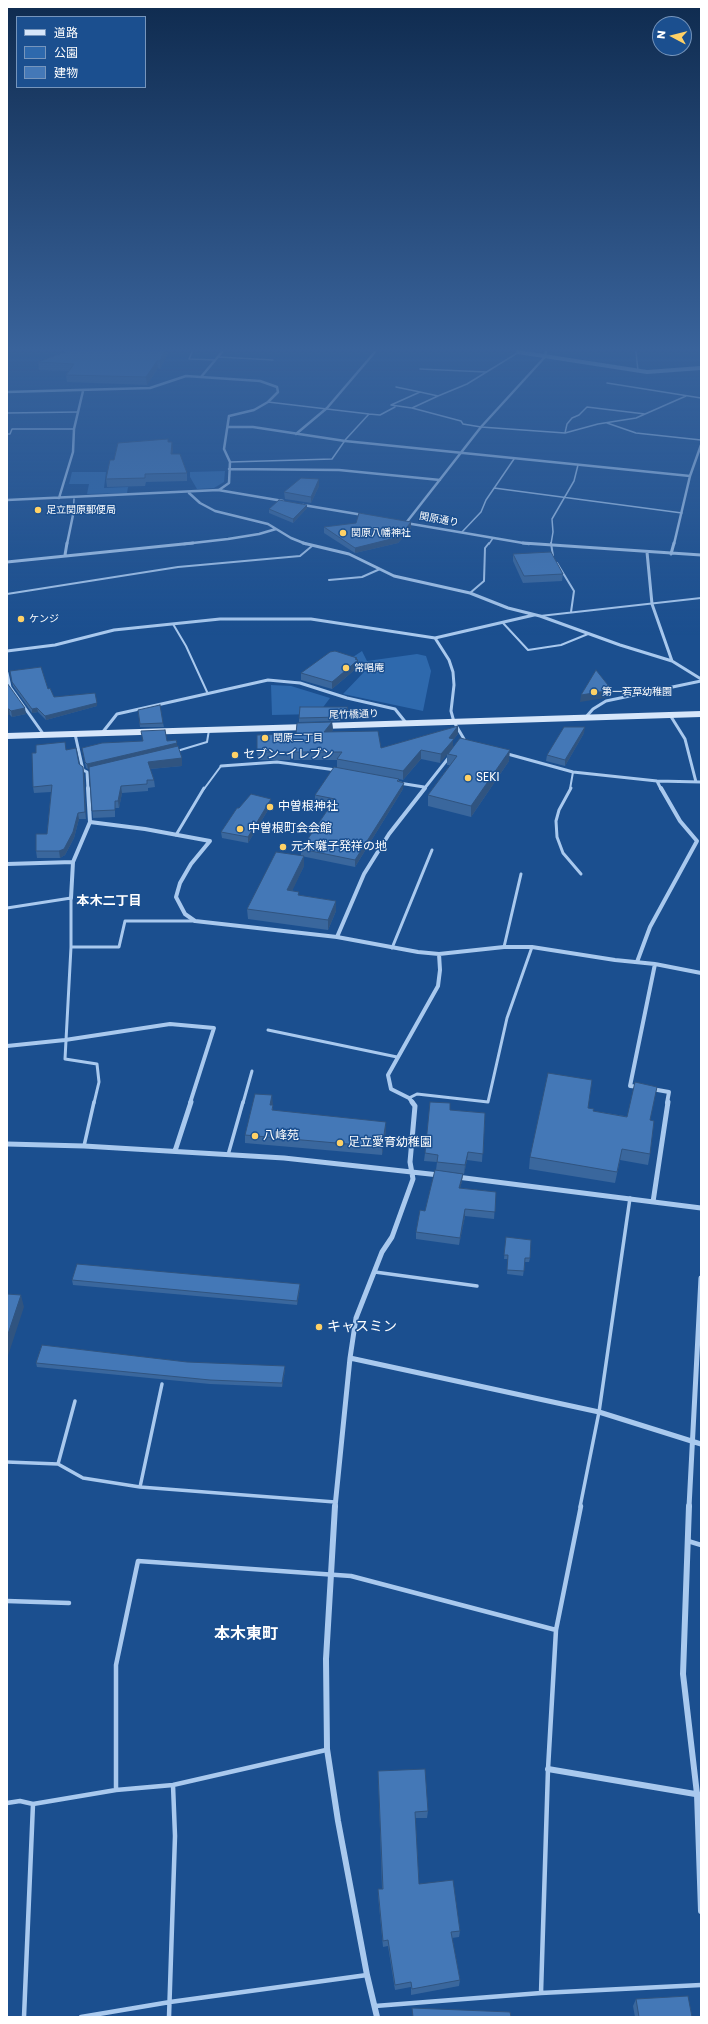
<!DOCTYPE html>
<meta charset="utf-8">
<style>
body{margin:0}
#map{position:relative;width:708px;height:2024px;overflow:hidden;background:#1b4f8f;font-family:Poppins,"Noto Sans JP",sans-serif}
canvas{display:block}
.frame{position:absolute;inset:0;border:8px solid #fff;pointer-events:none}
.legend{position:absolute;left:16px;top:16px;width:130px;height:72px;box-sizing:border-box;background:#1b4f8f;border:1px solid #7695bc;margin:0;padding:5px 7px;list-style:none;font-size:12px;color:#fff}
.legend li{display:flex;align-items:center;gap:8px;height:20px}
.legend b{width:20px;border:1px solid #7695bc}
.north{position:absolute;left:652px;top:16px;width:40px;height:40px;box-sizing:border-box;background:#1b4f8f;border:1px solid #7695bc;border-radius:50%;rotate:277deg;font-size:11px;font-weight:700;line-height:16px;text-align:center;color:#fff}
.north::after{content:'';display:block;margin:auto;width:14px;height:18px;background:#ffd166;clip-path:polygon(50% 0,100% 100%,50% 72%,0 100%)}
</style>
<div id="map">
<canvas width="708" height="2024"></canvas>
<div class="frame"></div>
<ul class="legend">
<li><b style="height:5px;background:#d6e6fa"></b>道路</li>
<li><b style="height:11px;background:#2e69ad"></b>公園</li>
<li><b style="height:11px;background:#4478b7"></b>建物</li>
</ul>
<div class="north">N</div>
</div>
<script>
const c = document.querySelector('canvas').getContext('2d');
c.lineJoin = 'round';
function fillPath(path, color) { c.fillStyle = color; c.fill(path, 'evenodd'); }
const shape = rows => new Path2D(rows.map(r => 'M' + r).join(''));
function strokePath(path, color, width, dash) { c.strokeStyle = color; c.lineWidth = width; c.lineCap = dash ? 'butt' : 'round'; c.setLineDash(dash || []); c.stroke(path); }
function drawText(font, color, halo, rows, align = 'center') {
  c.font = font + ' Poppins,"Noto Sans JP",sans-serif'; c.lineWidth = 3; c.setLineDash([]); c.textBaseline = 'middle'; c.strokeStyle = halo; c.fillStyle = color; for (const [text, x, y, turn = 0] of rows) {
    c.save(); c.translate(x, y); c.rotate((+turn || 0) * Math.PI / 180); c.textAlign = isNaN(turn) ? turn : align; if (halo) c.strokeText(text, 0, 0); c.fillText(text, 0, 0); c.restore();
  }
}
fillPath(shape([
 [225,471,224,482,214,488,197,489,190,477,190,472],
 [72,472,106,472,104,488,128,487,127,493,87,494,89,484,69,484],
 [362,651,367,661,417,654,426,656,431,671,423,711,343,694,364,672,364,668,347,661],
 [271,685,291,686,330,698,318,714,272,715]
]), '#2e69ad');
strokePath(shape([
 [192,352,189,359,215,360],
 [636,352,638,371],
 [218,357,273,360],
 [420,369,486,372],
 [607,383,701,398],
 [396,387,420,392],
 [420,392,438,396,412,408,391,405,420,392],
 [438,396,467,384,519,352],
 [412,408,461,421,463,424,481,427,565,433,598,424,636,418,686,396],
 [7,413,78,412],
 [369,414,380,415,395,407],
 [607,423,636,433,701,440],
 [565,433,567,424,572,418,579,415,587,407,645,414],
 [7,434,10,434,12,429,74,429],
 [230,462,332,459,346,439,369,414,268,402],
 [494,488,682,513],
 [73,515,74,499],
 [462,532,481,512,486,500,514,459],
 [489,544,493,538],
 [551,544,553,532,552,519,574,481,578,465]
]), '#a9c9ee', 1.5);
strokePath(shape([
 [551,543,553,556],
 [557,563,574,591,571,612],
 [329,580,362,577,380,569],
 [470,593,484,581,485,548,489,543],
 [7,594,178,567,300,556,312,546],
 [540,616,701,598],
 [503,623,528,650,561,645,588,634],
 [173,624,186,646,208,694],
 [177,751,207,742,209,730],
 [204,789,221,766],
 [570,789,573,772]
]), '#a9c9ee', 2);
strokePath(shape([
 [571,788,559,810,556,821,557,837,563,853,581,874],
 [176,835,204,788],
 [7,908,71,898,71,947,65,1059,97,1064,99,1082,94,1103],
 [71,947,119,947,125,921,195,921],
 [504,947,521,874],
 [392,948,432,850],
 [268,1030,397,1057],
 [409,1098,417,1094,488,1102,507,1018,532,947],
 [243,1103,252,1071]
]), '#a9c9ee', 3);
strokePath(shape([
 [84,1146,94,1102],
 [228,1155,243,1102],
 [375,1272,477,1286],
 [7,1462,58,1464,83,1478,140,1487,335,1502],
 [58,1464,75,1401],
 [140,1487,162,1384],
 [580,1507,599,1412,630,1198]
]), '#a9c9ee', 3.5);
strokePath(shape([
 [688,1541,701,1545],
 [7,1601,69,1603],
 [116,1790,116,1665,138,1561,351,1576,556,1630],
 [7,1803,20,1801,33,1804],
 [541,1993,548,1769,556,1630,581,1506],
 [375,2006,541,1993,701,1985],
 [24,2017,33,1804,116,1790,173,1785,326,1750],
 [81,2017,170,2002,367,1975],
 [169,2017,175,1836,173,1785]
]), '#a9c9ee', 4.5);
strokePath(shape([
 [201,377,222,352],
 [7,392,150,388,186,376,260,381,277,387,278,392,268,402,254,410,229,416,224,449,230,462,229,483,219,490],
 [228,427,253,427,345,441,690,476],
 [296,434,327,408,375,352],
 [229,469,339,470,440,480],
 [189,493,200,503,215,511,268,524,291,538,306,544],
 [59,498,73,452,74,429,83,391],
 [7,500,218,490,283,501],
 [303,505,363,515],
 [406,523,529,544],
 [406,523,481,427,544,358,546,352],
 [67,544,73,515],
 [184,544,228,539,259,534,276,529],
 [674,544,690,476,701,445]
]), '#a9c9ee', 2.5);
strokePath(shape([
 [303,543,349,554,394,576,470,593,508,608,540,616,620,645,672,661,701,679],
 [523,543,701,555],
 [647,552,652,604,672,661],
 [671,554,674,543],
 [65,555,67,543],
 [7,562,193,543],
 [435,638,534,615],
 [7,651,55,645,114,630,220,619,311,619,435,638,449,660,453,672,454,685,451,711,454,722,464,739,460,743],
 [7,673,10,687,44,735],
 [670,715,685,739,696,782],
 [585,718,593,709,606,701,701,681],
 [102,733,117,714,268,680,300,683,347,698,395,709,407,724],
 [75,734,83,770,87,772,88,789],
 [504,753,573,772,657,781,701,782],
 [221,766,277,762,336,770],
 [657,781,661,789],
 [399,783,424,787],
 [424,789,450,756]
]), '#a9c9ee', 3);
strokePath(shape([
 [90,822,145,829,210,841,191,864,180,883,176,897,185,914,195,921,337,937,418,952,439,954,504,947,532,947,615,960,655,964,701,973],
 [7,864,73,862],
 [71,898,73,862,90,822,88,788],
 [337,937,364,874,389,834,425,788],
 [637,962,650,927,697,841,680,821,661,788],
 [7,1046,65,1040,170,1024,214,1028,190,1103],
 [640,1087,630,1086,655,964],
 [652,1089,669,1092,667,1103],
 [413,1103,409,1098,391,1089,388,1075,438,986,440,970,439,954]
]), '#a9c9ee', 4);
strokePath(shape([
 [7,1144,84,1146,284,1158,439,1175],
 [175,1151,191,1102],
 [457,1177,701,1208],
 [653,1202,668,1102],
 [350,1358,599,1412,701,1444],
 [335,1507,350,1358,356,1318,382,1252,392,1237,413,1179,410,1162,415,1106,412,1102],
 [689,1507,701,1278]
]), '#a9c9ee', 5);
strokePath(shape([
 [335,1506,326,1659,327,1749,338,1821,367,1975,377,2017],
 [689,1506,683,1674,697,1794,701,1911],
 [548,1769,701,1795]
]), '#a9c9ee', 6);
strokePath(shape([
 [518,352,647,372,701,368]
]), '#a9c9ee', 4);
strokePath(shape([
 [322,726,701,714],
 [7,736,306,727]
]), '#d6e6fa', 6);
fillPath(shape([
 [65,352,169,352,160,369,158,368,147,385,67,382,66,375,68,371,39,370,38,362],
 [168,442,173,450,172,454,187,473,187,481,146,482,145,486,107,487,106,479,114,460],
 [319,486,311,503,285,499,284,492],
 [307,508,293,523,269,513,269,509],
 [324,527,411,528,398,543,355,553,324,533],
 [513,554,563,574,562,581,523,583,513,561],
 [358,667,332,689,301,680,301,673],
 [10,671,48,689,54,697,97,706,46,720,38,712,32,713,13,686],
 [7,683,26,714,12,717,10,715,7,715],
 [348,707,348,710,340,721,299,722,299,718],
 [138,710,163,723,164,727,140,727],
 [332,722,333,730,331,732,381,748,458,726,458,734,453,740,453,747,509,761,471,817,428,806,428,795,450,765,447,765,447,754,440,763,421,759,403,780,399,779,399,782,403,789,355,867,301,856,301,849,331,805,315,801,315,795,337,768,337,760,258,760,257,752,296,734],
 [584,733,565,766,546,761,547,755],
 [177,746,182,766,150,769,154,780,155,787,148,788,148,791,122,793,119,808,115,808,115,817,93,818,89,769,88,769,86,768,82,748],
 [67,750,79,764,83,767,84,774,86,819,79,819,74,838,65,855,60,858,37,858,36,851,47,834,51,792,34,793,33,787,36,753],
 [271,805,248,843,222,838,221,832],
 [304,866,292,890,299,895,336,901,336,911,328,930,248,919,247,909],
 [273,1104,273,1110,386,1130,382,1155,245,1143,245,1135],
 [588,1108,593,1111,650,1120,650,1154,648,1165,620,1160,615,1183,529,1169,530,1157],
 [450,1110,485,1113,482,1162,467,1160,464,1174,436,1170,437,1162,424,1161,425,1153],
 [462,1181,460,1188,496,1192,494,1219,465,1216,459,1245,416,1239,416,1232,425,1211],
 [506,1237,530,1258,529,1262,525,1262,523,1276,507,1274,508,1259,504,1259],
 [72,1280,300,1288,297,1305,73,1285],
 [36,1363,285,1366,285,1370,282,1387,210,1384,37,1367],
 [378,1771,428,1811,427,1818,415,1818,419,1884,460,1931,459,1937,452,1938,460,1980,459,1986,411,1995,411,1987,395,1990,388,1946,383,1947,378,1895,378,1889,382,1889],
 [636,1999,692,2017,635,2017,633,2006]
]), '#3a679d');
fillPath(shape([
 [164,352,169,352,160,369,160,361],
 [157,361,158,368,147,385,146,377],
 [172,442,173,450,171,462,171,454],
 [319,479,319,486,311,503,311,497],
 [307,505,307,508,293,523,293,519],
 [411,522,411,528,398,543,355,553,355,548],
 [357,658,357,661,358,660,358,667,332,689,332,682],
 [612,690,611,697,580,702,581,695],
 [97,703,97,706,46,720,45,716],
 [348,707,348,710,340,721,340,717],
 [25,708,26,714,12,717,11,711],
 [37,708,38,712,32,713,32,709],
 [7,709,9,709,10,715,7,715],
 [332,722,333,730,324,741,324,732],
 [458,726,458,734,453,740,453,748,440,763,441,754,449,738],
 [585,727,584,733,565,766,565,760],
 [177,743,177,748,88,769,87,764],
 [421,750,421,759,403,780,403,771],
 [510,750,509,761,471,817,471,806],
 [182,758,182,766,149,769,148,762],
 [83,767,84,774,86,819,85,812],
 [404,783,403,789,355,867,355,860],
 [121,786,122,793,119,808,118,801],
 [271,799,271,805,248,843,248,837],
 [78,813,79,819,74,838,65,855,60,858,59,851],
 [304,856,304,866,288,900,287,890],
 [336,901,336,911,328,930,328,920],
 [272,1095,273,1104,270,1113,270,1105],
 [386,1122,386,1130,382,1155,382,1147],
 [468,1152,467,1160,464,1174,465,1165],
 [463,1174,462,1181,458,1196,459,1188],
 [465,1209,465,1216,459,1245,460,1238],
 [300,1284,300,1288,297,1305,297,1301],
 [21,1295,24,1307,7,1359,7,1337],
 [285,1366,285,1370,282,1387,282,1383]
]), '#305480');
const building = shape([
 [65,352,164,352,160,361,157,361,146,377,66,375,74,364,38,362,65,352],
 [168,439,168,442,172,442,171,454,180,454,187,473,145,474,145,478,106,479,110,460,114,460,118,443,168,439],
 [301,478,319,479,311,497,284,492,301,478],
 [279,500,307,505,293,519,269,509,279,500],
 [359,513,411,522,399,537,355,548,324,527,356,523,359,513],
 [551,552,563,574,524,576,513,554,551,552],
 [335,651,357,658,355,659,358,660,332,682,301,673,330,652,335,651],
 [41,667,48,689,50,688,54,697,95,693,97,703,45,716,37,708,32,709,12,682,10,671,41,667],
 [596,670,612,690,581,695,596,670],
 [7,683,25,708,11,711,9,709,7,709,7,683],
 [160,705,163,723,140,724,138,710,160,705],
 [300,707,348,707,340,717,299,718,300,707],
 [332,722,324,732,378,731,381,748,458,726,449,738,454,739,441,754,421,750,403,771,337,759,342,752,257,752,257,735,296,734,297,723,332,722],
 [564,727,585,727,565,760,547,755,564,727],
 [165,730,167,741,176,740,177,743,87,764,85,762,82,748,102,743,143,741,141,731,165,730],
 [460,738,510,750,471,806,428,795,457,756,448,754,460,738],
 [65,742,66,750,76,748,79,764,83,767,85,812,78,813,73,832,64,849,59,851,36,851,36,834,47,834,52,785,33,787,32,753,36,753,36,745,65,742],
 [178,746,182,758,148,762,154,780,147,780,147,784,121,786,118,801,115,801,115,810,92,811,89,767,178,746],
 [334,767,399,779,397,781,404,783,355,860,301,849,335,799,315,795,334,767],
 [251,794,271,799,248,837,221,832,237,808,239,808,251,794],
 [276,852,304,856,287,890,299,892,298,895,336,901,328,920,247,909,276,852],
 [548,1073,592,1080,588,1108,594,1109,593,1111,627,1117,635,1082,657,1087,650,1120,654,1121,650,1154,622,1149,617,1172,530,1157,548,1073],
 [255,1094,272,1095,270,1105,273,1105,272,1110,386,1122,382,1147,245,1135,255,1094],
 [430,1102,450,1103,450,1110,485,1113,483,1154,468,1152,465,1165,437,1162,438,1155,425,1153,430,1102],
 [435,1170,463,1174,459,1188,496,1192,495,1212,465,1209,460,1238,416,1232,420,1210,425,1211,435,1170],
 [506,1237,531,1240,530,1258,525,1258,524,1271,507,1270,508,1255,504,1255,506,1237],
 [77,1264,300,1284,297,1301,72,1280,77,1264],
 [7,1294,21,1295,7,1337,7,1294],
 [42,1345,187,1362,285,1366,282,1383,210,1380,36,1363,42,1345],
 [425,1769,428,1811,415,1812,419,1884,453,1880,460,1931,451,1932,460,1980,412,1989,411,1982,395,1985,388,1940,383,1941,378,1889,383,1889,378,1771,425,1769],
 [688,1996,692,2017,639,2017,636,1999,688,1996],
 [412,2008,510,2012,511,2017,413,2017,412,2008]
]);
fillPath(building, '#4478b7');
strokePath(building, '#305480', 1);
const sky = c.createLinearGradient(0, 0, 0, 636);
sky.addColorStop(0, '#0f2b4f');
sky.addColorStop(0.55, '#39639b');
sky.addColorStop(1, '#39639b00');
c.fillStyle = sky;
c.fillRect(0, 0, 708, 636);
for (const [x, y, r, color] of [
 [38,510,4,"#ffd166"],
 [343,533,4,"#ffd166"],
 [21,619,4,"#ffd166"],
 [346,668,4,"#ffd166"],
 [594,692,4,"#ffd166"],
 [265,738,4,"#ffd166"],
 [235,755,4,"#ffd166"],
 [468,778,4,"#ffd166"],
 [270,807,4,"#ffd166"],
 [240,829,4,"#ffd166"],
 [283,847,4,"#ffd166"],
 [255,1136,4,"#ffd166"],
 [340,1143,4,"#ffd166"],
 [319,1327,4,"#ffd166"]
]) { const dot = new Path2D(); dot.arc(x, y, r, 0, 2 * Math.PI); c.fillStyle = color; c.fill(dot); strokePath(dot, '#1b4f8f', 1.5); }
drawText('10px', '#fff', '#1b4f8f', [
 ["足立関原郵便局",46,510],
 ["関原八幡神社",351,533],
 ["ケンジ",29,619],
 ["常唱庵",354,668],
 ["第一若草幼稚園",602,692],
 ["関原二丁目",273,738]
], 'left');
drawText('10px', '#fff', '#1b4f8f', [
 ["関原通り",439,520,10],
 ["尾竹橋通り",354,715,-2]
]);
drawText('12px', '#fff', '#1b4f8f', [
 ["セブン-イレブン",243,755],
 ["SEKI",476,778],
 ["中曽根神社",278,807],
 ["中曽根町会会館",248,829],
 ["元木囃子発祥の地",291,847],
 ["八峰苑",263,1136],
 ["足立愛育幼稚園",348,1143]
], 'left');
drawText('bold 13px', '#fff', '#1b4f8f', [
 ["本木二丁目",109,902]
]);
drawText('14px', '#fff', '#1b4f8f', [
 ["キャスミン",327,1327]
], 'left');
drawText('bold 16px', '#fff', '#1b4f8f', [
 ["本木東町",246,1635]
]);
</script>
